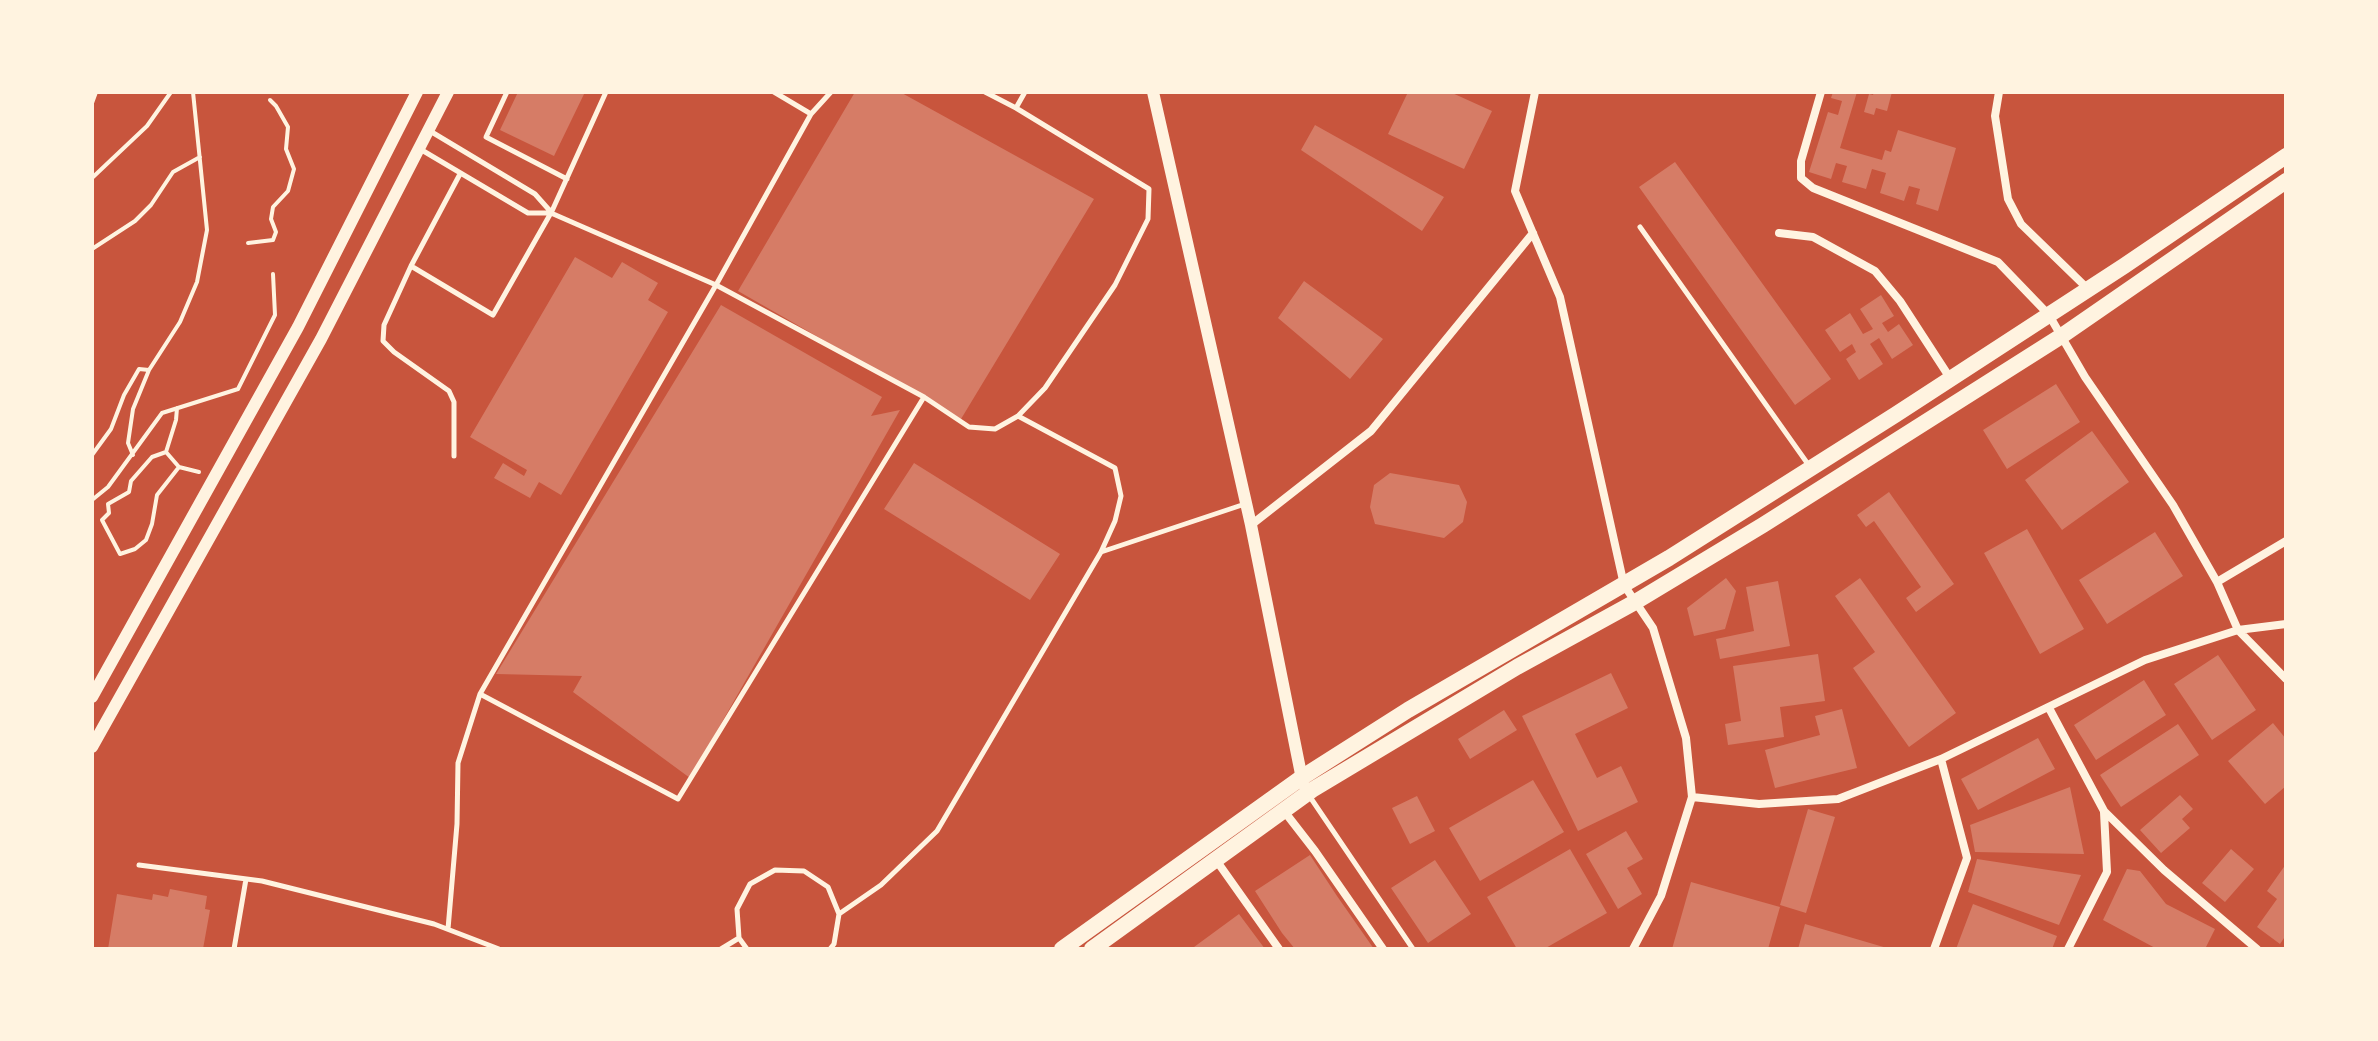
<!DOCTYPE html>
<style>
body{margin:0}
#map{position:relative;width:2378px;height:1041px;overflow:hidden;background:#c8553d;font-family:"DM Sans",sans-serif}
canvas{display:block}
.frame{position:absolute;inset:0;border:94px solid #fff3e0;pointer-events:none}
</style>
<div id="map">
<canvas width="2378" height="1041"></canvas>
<div class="frame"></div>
</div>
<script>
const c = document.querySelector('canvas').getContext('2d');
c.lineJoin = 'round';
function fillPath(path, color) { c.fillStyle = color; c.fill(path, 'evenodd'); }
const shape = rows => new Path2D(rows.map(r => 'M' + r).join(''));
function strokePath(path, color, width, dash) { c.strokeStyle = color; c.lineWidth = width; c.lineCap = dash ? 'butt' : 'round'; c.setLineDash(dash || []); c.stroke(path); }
fillPath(shape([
 [518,92,585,92,554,156,500,130],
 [855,92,900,92,1094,199,961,419,738,291],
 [1408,92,1450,92,1492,111,1464,169,1388,134],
 [1833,92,1857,92,1840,148,1882,160,1885,150,1891,152,1898,130,1956,148,1938,211,1916,204,1920,189,1909,186,1904,201,1880,193,1886,173,1872,169,1866,189,1842,182,1847,166,1836,163,1831,179,1809,172,1828,112,1838,115,1842,101,1831,98],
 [1874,92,1892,92,1887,111,1876,108,1874,115,1864,112,1869,94,1873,95],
 [1315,125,1444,197,1422,231,1301,150],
 [1675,162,1831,379,1795,405,1639,187],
 [575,257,612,278,622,262,658,283,648,300,668,312,561,495,539,482,530,498,494,478,503,463,524,476,527,470,470,437],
 [1304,281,1383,339,1350,379,1278,318],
 [1881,295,1894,316,1882,323,1888,332,1899,324,1913,345,1892,359,1879,338,1870,344,1883,364,1859,380,1846,359,1856,352,1852,344,1840,352,1825,330,1850,313,1863,334,1873,329,1860,309],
 [721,305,882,397,871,416,900,410,690,778,573,692,582,676,496,674],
 [2056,384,2080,422,2007,469,1983,430],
 [2092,431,2129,482,2062,530,2025,480],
 [914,463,1060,554,1030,600,884,509],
 [1390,473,1459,485,1467,502,1463,522,1444,538,1375,524,1370,507,1374,485],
 [1889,492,1954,584,1916,612,1906,598,1921,587,1874,521,1866,527,1857,515],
 [2027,529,2084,629,2040,654,1984,553],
 [2155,532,2183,576,2107,624,2079,580],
 [1726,578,1736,591,1725,629,1694,636,1687,608],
 [1860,578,1956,713,1909,747,1853,668,1875,652,1835,596],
 [1778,581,1790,646,1720,659,1716,639,1754,631,1746,587],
 [1818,654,1825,701,1780,707,1784,737,1728,745,1725,724,1741,721,1733,666],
 [2218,655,2256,710,2212,740,2174,684],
 [1611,673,1628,708,1575,734,1597,778,1621,766,1638,802,1578,831,1522,716],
 [2144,680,2166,715,2096,760,2074,725],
 [1842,709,1857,768,1775,788,1765,750,1820,735,1815,716],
 [1504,710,1517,730,1470,759,1458,739],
 [2273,723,2286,739,2286,786,2265,804,2228,761],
 [2178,724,2199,755,2121,807,2100,775],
 [2038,738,2055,769,1978,810,1961,779],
 [1533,780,1564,832,1480,881,1449,828],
 [2070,787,2084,854,1975,852,1970,825],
 [2180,795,2193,809,2182,819,2190,828,2161,853,2140,830],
 [1417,796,1435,831,1410,844,1392,808],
 [1808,809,1835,817,1806,913,1780,905],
 [1626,831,1643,859,1627,868,1642,894,1618,909,1586,854],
 [1570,849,1607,913,1544,949,1517,949,1487,897],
 [2231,849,2254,869,2225,902,2202,883],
 [1310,855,1337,896,1374,949,1295,949,1282,933,1255,891],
 [1977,859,2081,875,2059,925,1968,892],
 [1435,860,1471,914,1428,943,1391,888],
 [2286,864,2286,935,2280,944,2257,927,2277,899,2267,891],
 [2127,869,2140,871,2166,904,2215,929,2205,949,2157,949,2103,920],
 [1691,882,1780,907,1768,949,1672,949],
 [170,889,207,896,205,909,210,910,203,949,108,949,117,894,152,900,153,894,168,897],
 [1973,904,2057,936,2052,949,1956,949],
 [1239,914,1265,949,1196,949,1194,947],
 [1805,924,1887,948,1887,949,1798,949]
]), '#d67c66');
strokePath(shape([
 [92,103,96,92],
 [92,178,147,126,171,92],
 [248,243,273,240,276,232,271,219,273,207,288,191,294,169,286,149,288,127,276,106,270,100],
 [92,249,135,221,151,205,173,172,200,157],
 [177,408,176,420,166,452,179,467,199,472],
 [166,452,152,457,131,481,129,492,108,504,109,513,102,520,120,554,135,549,146,540,152,524,157,495,179,467],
 [92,455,111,429,124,395,139,369,149,370],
 [133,455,128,443,133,409,149,370,180,322,197,282,207,230,193,92],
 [92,500,108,487,162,413,238,389,275,315,273,274]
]), '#fff3e0', 4);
strokePath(shape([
 [507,92,486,137,567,179],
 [774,92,811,114,831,92],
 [985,92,1016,108],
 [1025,92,1016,108,1149,189,1148,219,1115,285,1045,388,1018,416,1115,468,1121,496,1115,521,1101,552],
 [811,114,716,285,480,694,678,799,924,397],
 [430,131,535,194,551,212],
 [420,149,528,213,551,213,716,285,924,397,969,427,995,429,1018,416],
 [460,174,411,266,493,315,552,211,606,92],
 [1640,227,1810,467],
 [411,266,384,325,383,341,394,352,449,391,454,402,454,456],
 [1308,794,1413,949],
 [139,865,262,881,434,924,499,949],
 [839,914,881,885,937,831,1101,552,1245,504],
 [448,929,457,824,458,763,480,694],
 [234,949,246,879],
 [721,949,739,938],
 [747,949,739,938,737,909,750,884,775,870,804,871,828,887,839,914,834,944,830,949]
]), '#fff3e0', 5);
strokePath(shape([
 [1535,92,1515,191,1560,297,1624,585,1653,628,1686,738,1692,797,1661,896,1633,949],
 [1821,92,1801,161,1801,178,1813,188,1998,262,2049,315,2085,377,2173,505,2217,582,2238,630,2286,679],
 [1999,92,1995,116,2008,199,2021,224,2088,289],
 [1779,233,1813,237,1875,271,1900,301,1950,378],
 [1251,525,1371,431,1533,233],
 [2217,582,2286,541],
 [2049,708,2104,811,2164,870,2257,949],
 [1692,797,1759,804,1838,799,1941,759,2145,660,2238,630,2286,624],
 [1284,811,1315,851,1383,949],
 [1216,860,1279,949],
 [1934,949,1967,858,1941,759],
 [2068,949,2107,872,2104,812]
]), '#fff3e0', 8);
strokePath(shape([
 [1153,92,1251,525,1303,784],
 [92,697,298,327,417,92],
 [92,747,321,339,448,92]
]), '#fff3e0', 12);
strokePath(shape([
 [1062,949,1301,778,1408,710,1669,558,1895,415,2124,266,2286,156],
 [1092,949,1312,790,1517,667,1637,601,1763,525,2063,335,2286,181]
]), '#fff3e0', 16);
</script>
